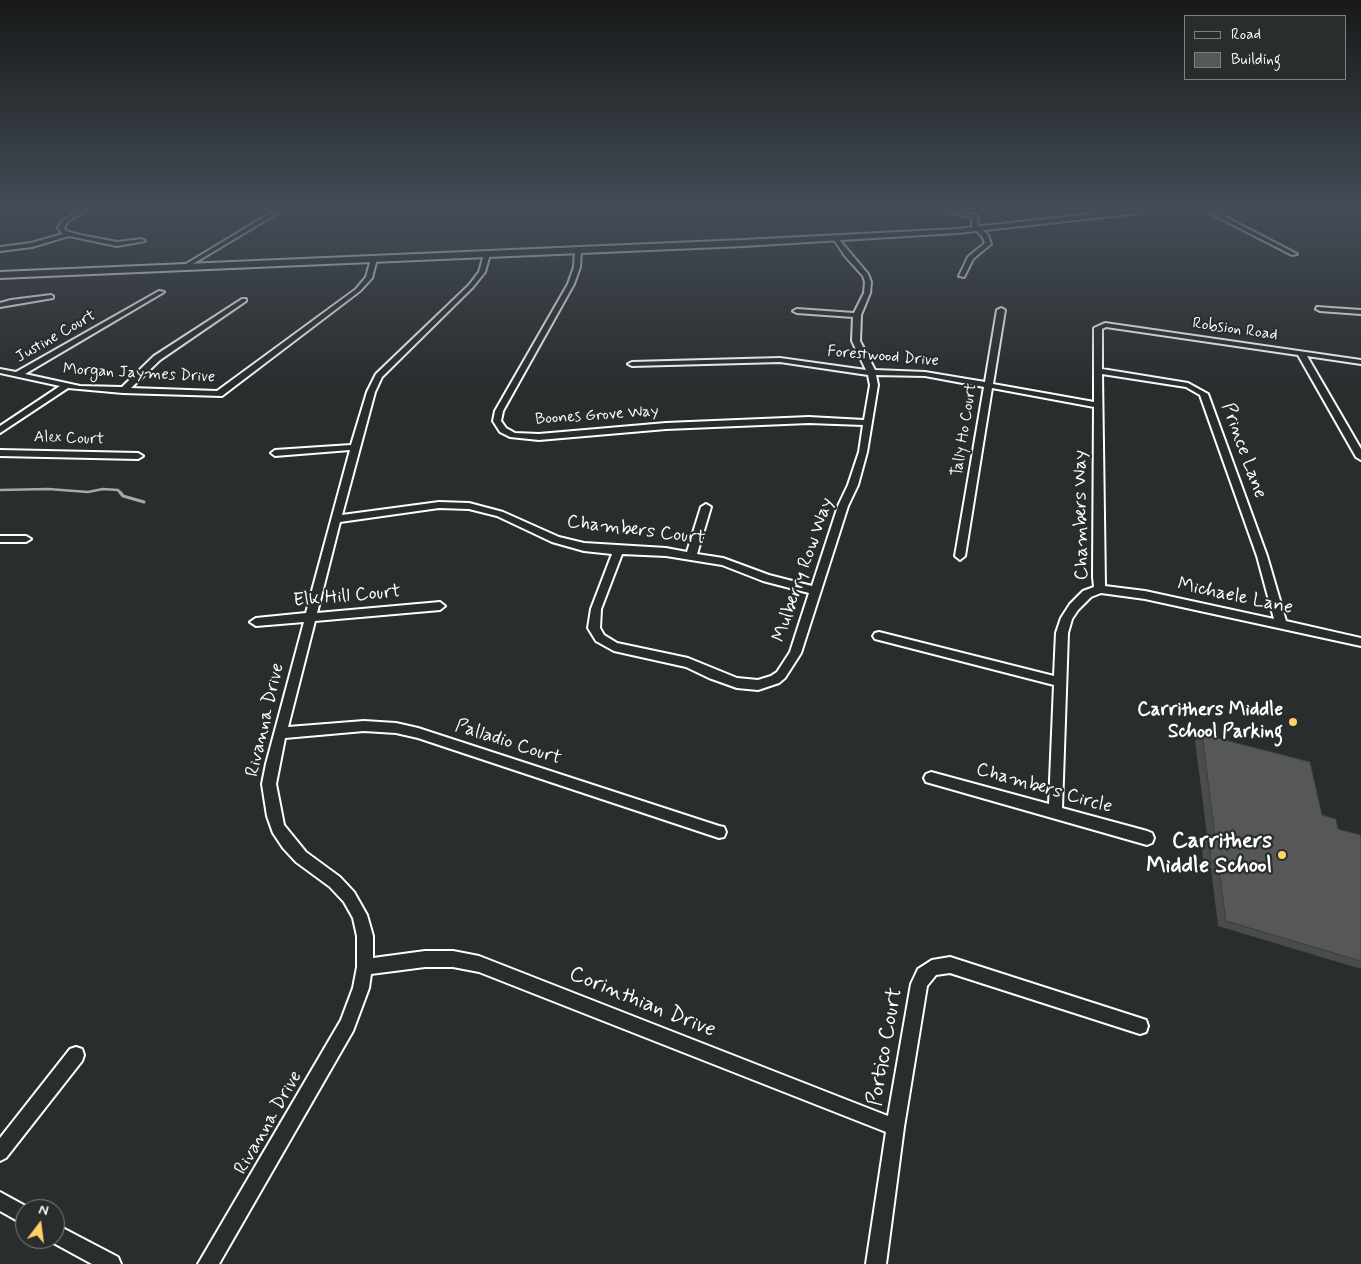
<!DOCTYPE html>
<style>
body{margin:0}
#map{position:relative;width:1361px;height:1264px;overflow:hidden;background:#2a2d2e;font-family:Mynerve,sans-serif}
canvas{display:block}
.legend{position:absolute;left:1184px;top:15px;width:162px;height:65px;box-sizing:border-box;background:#2a2d2e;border:1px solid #7f8182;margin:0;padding:6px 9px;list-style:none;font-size:15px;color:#fff}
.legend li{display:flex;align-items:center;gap:10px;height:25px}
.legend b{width:25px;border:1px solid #7f8182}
.north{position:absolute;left:15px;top:1199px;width:50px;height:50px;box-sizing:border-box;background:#2a2d2e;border:1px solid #7f8182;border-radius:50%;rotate:15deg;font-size:14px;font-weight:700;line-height:20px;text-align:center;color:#fff}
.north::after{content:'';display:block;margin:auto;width:18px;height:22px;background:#ffd166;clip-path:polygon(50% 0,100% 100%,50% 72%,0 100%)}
</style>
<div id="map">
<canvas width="1361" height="1264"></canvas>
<ul class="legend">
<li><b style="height:6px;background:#2a2d2e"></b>Road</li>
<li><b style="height:14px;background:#555758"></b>Building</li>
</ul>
<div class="north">N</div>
</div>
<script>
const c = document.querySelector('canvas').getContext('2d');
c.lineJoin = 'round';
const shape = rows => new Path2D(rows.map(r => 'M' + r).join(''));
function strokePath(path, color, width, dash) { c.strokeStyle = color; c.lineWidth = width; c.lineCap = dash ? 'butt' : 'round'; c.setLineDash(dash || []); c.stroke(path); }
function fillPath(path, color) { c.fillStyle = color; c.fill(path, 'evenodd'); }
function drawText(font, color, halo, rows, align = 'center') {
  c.font = font + ' Mynerve,sans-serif'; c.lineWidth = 4.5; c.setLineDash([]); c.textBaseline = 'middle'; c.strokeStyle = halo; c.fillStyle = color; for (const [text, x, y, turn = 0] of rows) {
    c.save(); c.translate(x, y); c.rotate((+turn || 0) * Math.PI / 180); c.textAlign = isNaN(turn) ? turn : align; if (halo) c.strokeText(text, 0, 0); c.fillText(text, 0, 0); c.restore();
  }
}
strokePath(shape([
 [0,490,48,489,88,492,103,489,118,490,121,494]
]), '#a6a7a7', 2.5);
strokePath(shape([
 [120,492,123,496,144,502]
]), '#a6a7a7', 3);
const street = shape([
 [78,211,85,211,67,222,64,228,66,231,80,235,117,242,142,239,145,241,117,246,69,236,32,247,0,251,0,247,31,243,63,234,58,228,62,221,78,211],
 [274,211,281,211,186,268,181,267,274,211],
 [940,211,955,211,977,215,978,226,988,235,991,244,973,259,964,277,959,276,968,257,985,243,982,236,972,226,972,217,940,211],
 [1206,211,1214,211,1297,254,1292,255,1206,211],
 [836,236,868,274,871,282,870,293,861,315,860,341,875,370,925,372,985,382,997,310,1001,308,1005,310,993,384,1094,402,1094,328,1105,323,1361,360,1361,364,1307,356,1361,449,1361,460,1356,457,1298,355,1113,328,1106,327,1102,329,1102,369,1188,383,1208,394,1267,556,1286,621,1361,638,1361,646,1145,599,1101,593,1091,597,1078,610,1072,619,1068,633,1062,808,1147,831,1152,833,1154,838,1152,843,1147,845,926,782,924,778,926,774,931,772,1049,804,1054,685,879,640,875,639,873,636,875,633,879,632,1054,676,1056,633,1061,618,1070,604,1083,591,1094,587,1093,577,1094,407,992,388,965,556,960,560,955,556,984,387,925,376,876,375,878,385,867,452,858,485,848,506,801,653,785,678,779,683,758,690,737,688,709,678,686,667,614,651,596,641,588,628,591,609,612,554,584,551,552,542,497,516,469,509,439,508,340,522,317,613,440,602,445,606,440,610,315,621,288,727,364,721,396,723,418,728,719,826,724,827,726,832,724,837,719,838,418,738,396,733,364,731,285,738,276,784,284,825,306,852,340,877,354,892,367,915,373,936,373,958,425,951,453,951,479,956,888,1116,911,984,918,969,932,960,950,957,1140,1018,1146,1020,1148,1026,1146,1032,1140,1034,950,973,936,975,927,986,904,1127,886,1264,866,1264,886,1132,479,972,453,967,425,967,371,974,369,988,353,1031,219,1264,198,1264,341,1020,353,988,357,967,357,936,353,918,344,902,330,887,296,862,283,848,273,833,267,816,262,784,266,764,304,622,256,626,250,622,256,618,306,613,350,450,275,456,271,453,275,450,351,445,367,392,376,374,469,285,479,272,484,254,487,252,490,254,485,272,473,287,382,377,375,392,342,515,439,502,469,503,503,512,559,537,584,543,666,548,687,552,701,507,706,504,711,507,697,554,723,558,769,575,812,586,838,506,848,485,859,452,863,425,809,423,666,429,539,440,510,437,500,432,493,421,495,411,568,284,574,267,575,250,578,248,581,250,580,267,574,284,503,411,501,421,506,428,515,433,539,434,666,423,809,417,864,420,870,385,868,375,780,362,632,366,628,364,632,362,780,358,866,370,852,341,853,317,797,313,793,311,797,309,854,313,864,293,865,282,863,276,845,256,833,238,836,236],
 [1102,374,1186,387,1200,395,1257,556,1274,619,1145,591,1105,586,1102,374],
 [622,554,666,556,722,565,763,581,809,593,790,652,777,672,771,676,758,680,737,678,688,658,617,643,604,635,600,628,601,609,622,554],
 [374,257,377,259,372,278,360,291,222,396,123,393,68,388,0,433,0,426,60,386,0,373,0,369,16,372,159,291,164,292,25,374,80,386,122,387,154,356,242,299,246,299,246,301,160,360,131,388,217,391,356,289,366,277,371,259,374,257],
 [51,295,53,296,53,298,0,307,0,303,11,300,51,295],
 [1317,307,1361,310,1361,314,1320,311,1316,309,1317,307],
 [0,450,138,453,143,456,138,459,0,456,0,450],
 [0,536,26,536,31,539,26,542,0,542,0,536],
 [76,1047,82,1049,84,1055,82,1061,6,1158,0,1161,0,1138,70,1049,76,1047],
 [0,1192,31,1209,25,1209,25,1225,0,1211,0,1192],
 [55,1224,118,1257,121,1264,92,1264,48,1240,55,1239,55,1224]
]);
const secondary = shape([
 [1117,211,1144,211,1140,213,957,233,743,246,0,278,0,272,743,240,957,229,1117,211]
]);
strokePath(street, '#fff', 4);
strokePath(secondary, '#fff', 4);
fillPath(street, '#2a2d2e');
fillPath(secondary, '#2a2d2e');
fillPath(shape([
 [1202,734,1322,815,1338,829,1361,835,1361,969,1218,926,1211,868,1204,866,1201,840,1207,835,1195,741]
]), '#494b4c');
const building = shape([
 [1202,734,1310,762,1322,815,1336,819,1338,829,1361,835,1361,961,1226,921,1218,863,1211,860,1208,834,1215,836,1202,734]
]);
fillPath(building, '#555758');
strokePath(building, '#3c3d3e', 1);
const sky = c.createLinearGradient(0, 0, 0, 388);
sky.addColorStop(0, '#171919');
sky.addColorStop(0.54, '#444c57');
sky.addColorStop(1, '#444c5700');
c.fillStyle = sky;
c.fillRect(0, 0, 1361, 388);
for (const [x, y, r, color] of [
 [1293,722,5,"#ffd166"],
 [1282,855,5,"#ffd166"]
]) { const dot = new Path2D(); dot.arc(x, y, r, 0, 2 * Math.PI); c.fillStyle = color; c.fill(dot); strokePath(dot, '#2a2d2e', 2); }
drawText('16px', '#fff', '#2a2d2e', [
 ["Robsion Road",1235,330,8],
 ["Justine Court",56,337,-30],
 ["Forestwood Drive",883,357,5],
 ["Morgan Jaymes Drive",139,374,3],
 ["Boones Grove Way",597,416,-4],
 ["Tally Ho Court",965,430,-81],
 ["Alex Court",69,439,2]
]);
drawText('19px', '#fff', '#2a2d2e', [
 ["Prince Lane",1243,451,70],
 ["Chambers Way",1082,515,-91],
 ["Chambers Court",636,531,7],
 ["Mulberry Row Way",804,570,-71],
 ["Elk Hill Court",347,597,-5],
 ["Michaele Lane",1235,597,12],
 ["Rivanna Drive",266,720,-77],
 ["Palladio Court",508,743,18],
 ["Chambers Circle",1044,789,16],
 ["Rivanna Drive",269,1123,-60]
]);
drawText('bold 19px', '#fff', '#2a2d2e', [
 ["Carrithers Middle",1283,711],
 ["School Parking",1283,733]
], 'right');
drawText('bold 22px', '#fff', '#2a2d2e', [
 ["Carrithers",1272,842],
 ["Middle School",1272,867]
], 'right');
drawText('22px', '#fff', '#2a2d2e', [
 ["Corinthian Drive",642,1003,22],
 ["Portico Court",886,1047,-80]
]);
</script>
